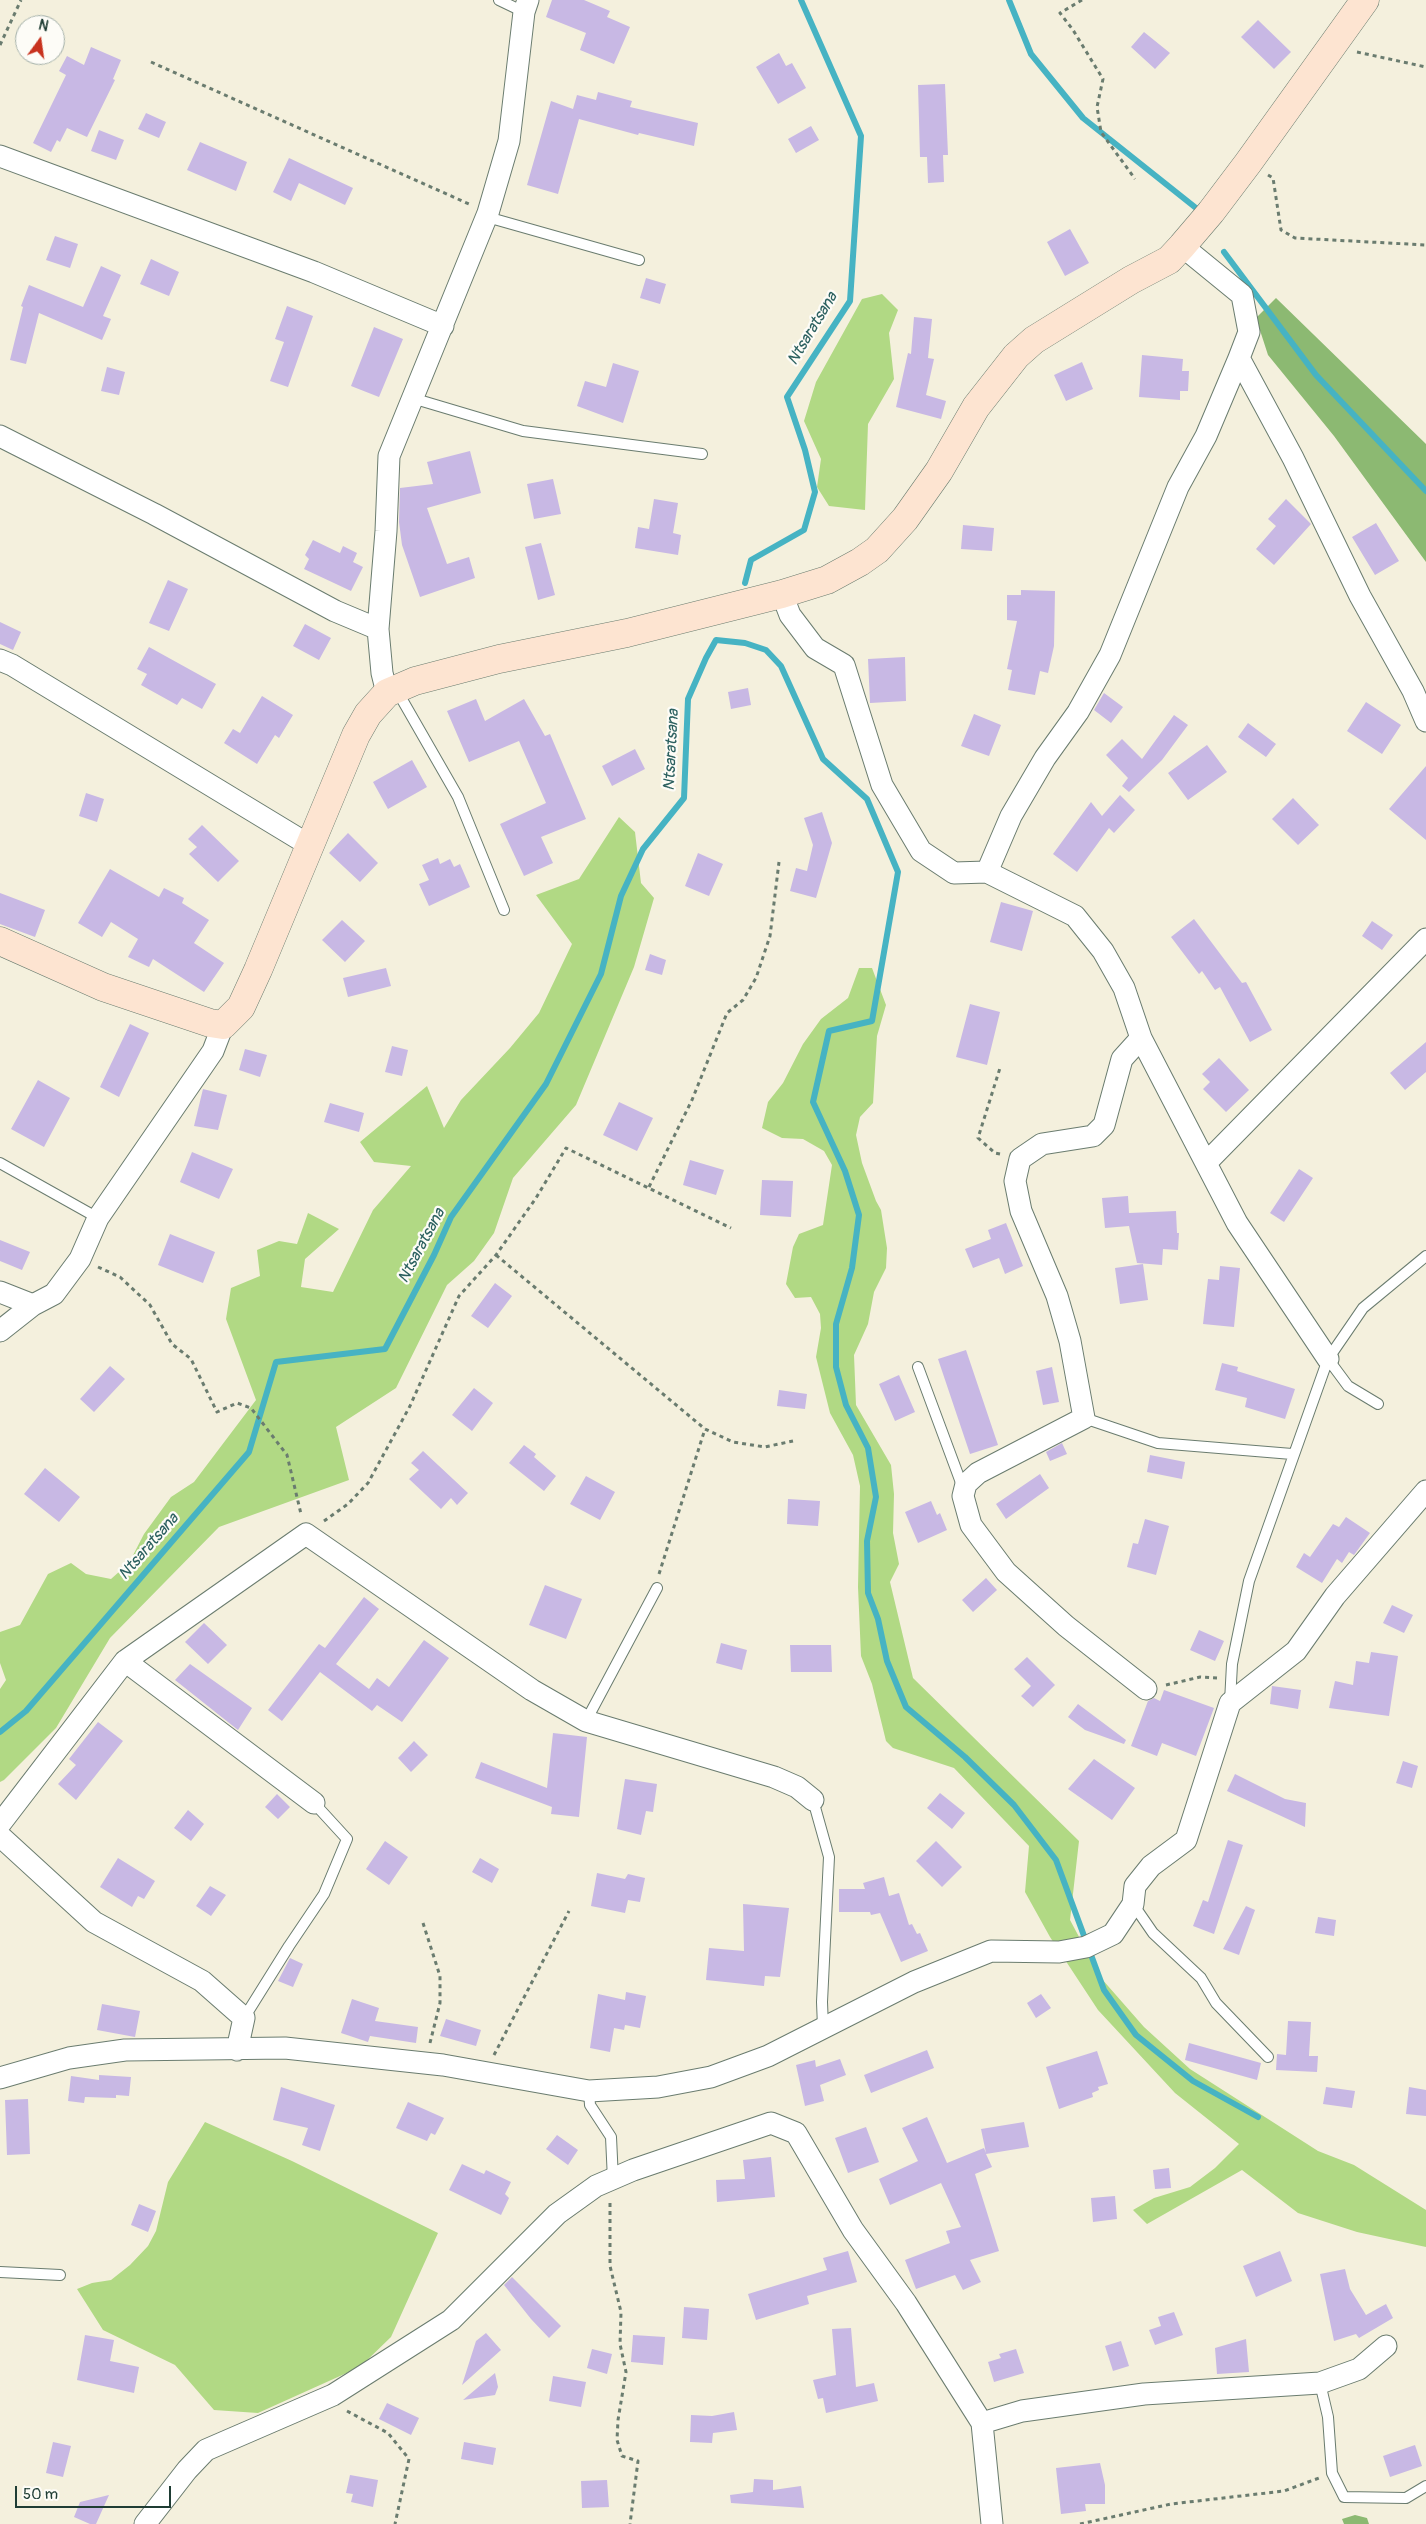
<!DOCTYPE html>
<style>
body{margin:0}
#map{position:relative;width:1426px;height:2524px;overflow:hidden;background:#f4f0dd;font-family:Pangolin,sans-serif}
canvas{display:block}
.north{position:absolute;left:15px;top:15px;width:50px;height:50px;box-sizing:border-box;background:#fdfcf7;border:1px solid #a4b0a9;border-radius:50%;rotate:14deg;font-size:14px;font-weight:700;line-height:20px;text-align:center;color:#1f3d34}
.north::after{content:'';display:block;margin:auto;width:18px;height:22px;background:#c8321e;clip-path:polygon(50% 0,100% 100%,50% 72%,0 100%)}
.scale{position:absolute;left:15px;top:2486px;width:156px;height:22px;box-sizing:border-box;border:2px solid #1f3d34;border-top:0;padding-left:6px;font-size:15px;line-height:18px;white-space:nowrap;color:#1f3d34;-webkit-text-stroke:4px #fdfcf7;paint-order:stroke}
</style>
<div id="map">
<canvas width="1426" height="2524"></canvas>
<div class="north">N</div>
<div class="scale">50 m</div>
</div>
<script>
const c = document.querySelector('canvas').getContext('2d');
c.lineJoin = 'round';
function fillPath(path, color) { c.fillStyle = color; c.fill(path, 'evenodd'); }
const shape = rows => new Path2D(rows.map(r => 'M' + r).join(''));
function strokePath(path, color, width, dash) { c.strokeStyle = color; c.lineWidth = width; c.lineCap = dash ? 'butt' : 'round'; c.setLineDash(dash || []); c.stroke(path); }
function drawText(font, color, halo, rows, align = 'center') {
  c.font = font + ' Pangolin,sans-serif'; c.lineWidth = 4.5; c.setLineDash([]); c.textBaseline = 'middle'; c.strokeStyle = halo; c.fillStyle = color; for (const [text, x, y, turn = 0] of rows) {
    c.save(); c.translate(x, y); c.rotate((+turn || 0) * Math.PI / 180); c.textAlign = isNaN(turn) ? turn : align; if (halo) c.strokeText(text, 0, 0); c.fillText(text, 0, 0); c.restore();
  }
}
fillPath(shape([
 [882,294,898,310,889,333,894,379,868,424,865,510,829,506,817,487,821,459,804,421,816,382,862,299],
 [619,817,635,832,641,883,654,898,634,967,576,1105,513,1178,494,1233,474,1261,447,1285,396,1388,336,1427,349,1480,219,1527,110,1638,56,1728,4,1780,0,1782,0,1689,6,1680,0,1663,0,1632,20,1625,48,1574,71,1563,86,1574,111,1579,129,1563,144,1534,171,1497,194,1482,256,1400,226,1319,231,1288,260,1276,257,1250,279,1241,297,1244,308,1213,339,1229,305,1259,301,1287,333,1292,373,1210,411,1166,374,1162,360,1142,427,1086,444,1128,461,1100,510,1048,539,1013,572,944,536,895,579,879],
 [859,968,872,968,886,1005,877,1036,873,1103,860,1117,856,1135,862,1163,876,1201,881,1210,887,1248,886,1268,874,1292,868,1324,854,1355,856,1405,891,1465,894,1494,893,1533,899,1564,890,1582,913,1678,1079,1841,1070,1920,1101,1978,1144,2027,1190,2069,1318,2151,1354,2165,1426,2210,1426,2247,1357,2232,1298,2213,1242,2170,1147,2224,1133,2210,1154,2198,1190,2187,1215,2168,1239,2144,1175,2093,1098,2010,1050,1937,1025,1892,1029,1846,954,1768,893,1748,886,1741,872,1684,861,1656,858,1587,860,1486,853,1455,830,1413,816,1357,821,1328,820,1314,811,1297,795,1298,786,1284,793,1247,799,1234,823,1225,832,1165,824,1151,803,1139,782,1138,762,1128,768,1102,783,1083,803,1044,821,1019,848,998],
 [205,2122,292,2161,438,2233,391,2337,360,2367,258,2413,214,2410,175,2365,103,2330,77,2289,92,2283,111,2280,130,2265,148,2246,156,2231,168,2182]
]), '#b1d984');
fillPath(shape([
 [1276,298,1426,444,1426,562,1334,436,1268,355,1256,318],
 [1355,2515,1367,2518,1369,2524,1344,2524,1342,2519]
]), '#8cb972');
strokePath(shape([
 [1009,0,1031,54,1083,118,1196,208],
 [1224,252,1316,375,1426,491],
 [745,583,751,560,804,530,815,492,805,450,787,397,850,301,861,136,801,0],
 [0,1732,26,1711,249,1452,276,1362,385,1349,434,1255,451,1217,546,1084,601,974,621,896,643,849,684,798,688,699,706,658,716,640,745,643,766,650,781,666,823,759,867,799,898,872,872,1021,829,1031,813,1102,845,1171,859,1215,852,1268,836,1324,836,1367,846,1405,868,1448,876,1497,867,1541,868,1593,878,1619,887,1661,906,1707,965,1757,1014,1805,1056,1860,1104,1990,1136,2035,1193,2081,1258,2117]
]), '#46b3c3', 6);
fillPath(shape([
 [552,0,584,0,610,11,607,17,630,27,614,64,580,50,586,33,546,17],
 [1258,20,1291,52,1274,69,1241,37],
 [1144,32,1170,53,1155,69,1131,47],
 [91,47,121,60,113,79,115,80,87,137,67,128,60,142,57,140,51,152,33,143,66,75,59,71,67,56,84,65],
 [779,53,786,66,792,63,806,88,778,104,756,67],
 [945,84,948,155,943,155,944,182,928,183,927,157,920,157,918,85],
 [598,92,632,101,630,107,698,123,694,146,639,133,638,135,579,119,558,194,527,185,551,101,573,109,577,95,596,100],
 [146,113,166,122,159,138,138,129],
 [811,126,819,140,796,153,788,139],
 [99,130,124,140,116,160,91,151],
 [200,142,247,162,236,191,187,170],
 [289,158,353,188,345,205,299,183,291,201,273,192],
 [1070,229,1089,263,1065,276,1047,242],
 [55,236,78,244,70,268,46,260],
 [151,259,179,272,169,296,140,284],
 [101,266,121,275,103,316,111,319,102,340,39,313,26,364,10,360,23,307,21,306,29,285,83,307],
 [646,278,666,284,660,304,640,298],
 [287,306,313,316,288,387,270,381,284,342,275,339],
 [914,317,932,319,928,358,934,359,926,395,946,401,941,419,896,407,908,353,911,354],
 [374,327,403,339,379,397,351,386],
 [1142,355,1183,359,1182,371,1189,371,1188,391,1180,391,1180,400,1139,397],
 [1082,362,1093,389,1066,401,1054,375],
 [613,363,639,371,623,423,577,406,585,381,606,387],
 [107,367,125,372,119,395,101,391],
 [470,451,481,493,427,508,447,564,469,557,475,578,420,597,402,545,399,522,400,488,433,484,427,462],
 [553,479,561,514,534,519,527,484],
 [654,499,678,503,673,533,681,535,678,555,635,548,638,527,649,529],
 [1286,499,1311,524,1274,565,1256,549,1276,526,1268,519],
 [1376,523,1399,561,1375,575,1352,537],
 [963,525,994,528,992,551,961,549],
 [313,540,340,553,343,546,357,553,353,562,363,567,351,591,304,569,309,559,305,555],
 [541,543,555,595,538,600,525,547],
 [168,580,188,589,169,631,149,623],
 [1021,590,1055,591,1054,646,1048,673,1040,671,1035,695,1008,690,1012,670,1007,669,1017,621,1007,620,1007,595,1021,595],
 [0,622,21,632,13,650,0,644],
 [305,624,331,638,319,660,293,646],
 [149,647,216,684,202,709,182,698,177,705,141,685,147,674,137,669],
 [905,657,906,701,870,703,868,659],
 [748,688,751,705,731,709,728,692],
 [1104,693,1123,707,1111,723,1094,710],
 [262,696,293,715,279,738,275,735,257,764,224,743,233,729,240,733],
 [476,699,485,721,524,699,545,736,550,734,586,819,541,837,553,863,524,876,500,824,546,803,519,741,469,762,447,711],
 [1366,702,1401,725,1382,754,1347,731],
 [974,714,1001,725,989,756,961,746],
 [1174,715,1188,725,1162,760,1129,792,1122,786,1128,778,1106,755,1122,739,1142,759],
 [1248,723,1276,744,1266,757,1238,737],
 [1207,745,1227,772,1188,800,1168,773],
 [635,749,645,769,612,786,602,766],
 [412,760,427,787,388,809,373,782],
 [1426,766,1426,840,1389,809],
 [86,793,104,799,97,822,79,816],
 [1120,795,1135,810,1114,833,1109,828,1077,872,1053,854,1091,802,1102,816],
 [1293,798,1319,825,1298,845,1272,819],
 [822,812,832,843,816,898,790,891,796,868,807,871,813,845,804,818],
 [202,825,239,861,218,882,189,854,197,847,188,839],
 [348,833,378,863,360,882,329,853],
 [698,853,723,864,709,896,685,886],
 [438,858,440,864,450,859,454,867,460,864,470,887,429,906,419,884,429,880,422,865],
 [110,869,159,897,164,888,184,898,182,903,209,920,194,943,224,963,204,992,153,959,149,967,128,957,138,939,111,922,102,937,78,923],
 [0,893,45,910,35,937,0,924],
 [1001,902,1033,911,1022,951,990,942],
 [1194,919,1242,983,1246,982,1272,1030,1250,1042,1220,987,1215,990,1202,971,1199,974,1171,937],
 [342,920,365,941,345,962,322,940],
 [1372,921,1393,935,1382,950,1362,936],
 [650,954,666,960,662,975,645,970],
 [386,968,391,986,348,997,343,978],
 [970,1004,1000,1012,987,1065,956,1057],
 [130,1024,149,1033,119,1097,100,1087],
 [1426,1042,1426,1072,1405,1090,1390,1073],
 [392,1046,408,1050,402,1076,385,1072],
 [245,1049,267,1055,260,1077,239,1070],
 [1219,1058,1249,1090,1226,1112,1203,1089,1210,1082,1202,1074],
 [38,1080,70,1098,44,1147,11,1129],
 [203,1089,227,1095,218,1130,194,1126],
 [619,1102,653,1118,637,1151,603,1135],
 [330,1103,364,1113,359,1132,324,1122],
 [192,1152,233,1169,219,1199,180,1182],
 [690,1160,724,1170,716,1195,683,1185],
 [1299,1169,1313,1178,1284,1222,1270,1213],
 [762,1180,793,1181,791,1217,760,1215],
 [1128,1196,1129,1213,1176,1211,1177,1233,1179,1233,1178,1250,1163,1249,1162,1265,1137,1263,1129,1226,1105,1228,1102,1198],
 [1006,1223,1023,1266,1005,1274,999,1258,973,1268,965,1249,991,1239,988,1230],
 [170,1234,215,1252,203,1283,158,1265],
 [0,1240,30,1252,22,1270,0,1261],
 [1143,1264,1148,1300,1120,1304,1115,1268],
 [1220,1266,1240,1268,1234,1327,1203,1324,1208,1279,1219,1280],
 [495,1283,512,1296,488,1328,471,1316],
 [966,1350,998,1445,970,1454,938,1359],
 [1222,1363,1238,1367,1237,1371,1295,1389,1285,1419,1245,1407,1247,1398,1215,1390],
 [110,1366,125,1379,94,1412,80,1399],
 [1052,1367,1059,1402,1043,1405,1036,1371],
 [899,1375,915,1412,895,1421,879,1384],
 [474,1388,493,1403,472,1431,452,1415],
 [779,1390,807,1394,805,1409,777,1406],
 [1062,1443,1067,1454,1050,1461,1046,1452],
 [524,1445,536,1454,534,1457,556,1476,544,1491,509,1463],
 [423,1451,468,1493,457,1505,451,1498,441,1509,409,1479,419,1470,411,1463],
 [1150,1455,1185,1462,1182,1479,1147,1472],
 [45,1468,80,1497,59,1522,24,1494],
 [1040,1474,1049,1488,1006,1519,996,1504],
 [586,1476,615,1492,600,1520,570,1504],
 [788,1499,820,1501,818,1526,787,1524],
 [931,1501,937,1515,940,1513,947,1530,918,1543,905,1512],
 [1346,1517,1370,1533,1354,1555,1349,1552,1342,1563,1337,1559,1322,1583,1296,1567,1304,1553,1310,1557,1333,1524,1339,1527],
 [1145,1519,1169,1526,1156,1575,1127,1567,1133,1543,1138,1544],
 [986,1578,997,1590,973,1612,962,1600],
 [545,1585,582,1599,566,1639,529,1625],
 [364,1597,379,1609,336,1664,369,1689,377,1678,389,1687,424,1640,449,1658,402,1722,377,1705,372,1711,320,1672,282,1721,268,1710,319,1644,325,1648],
 [1392,1605,1413,1615,1404,1633,1383,1623],
 [204,1623,227,1645,208,1664,185,1642],
 [1199,1630,1224,1641,1215,1661,1190,1650],
 [721,1643,747,1650,742,1670,716,1663],
 [790,1645,831,1645,832,1672,791,1672],
 [1371,1652,1398,1656,1389,1716,1329,1708,1335,1681,1353,1685,1356,1661,1369,1663],
 [1027,1657,1055,1685,1033,1707,1021,1696,1031,1686,1014,1669],
 [190,1664,252,1708,238,1730,175,1680],
 [1272,1686,1301,1690,1298,1709,1270,1704],
 [1164,1690,1214,1708,1196,1756,1162,1743,1157,1756,1131,1746,1148,1701,1154,1698,1160,1701],
 [1078,1704,1126,1740,1124,1744,1085,1730,1068,1717],
 [98,1722,123,1741,76,1800,58,1784,76,1765,69,1759],
 [553,1733,587,1737,579,1817,551,1814,552,1807,475,1778,481,1762,547,1788],
 [414,1741,428,1755,411,1772,398,1758],
 [1094,1759,1135,1788,1112,1820,1068,1789],
 [1403,1761,1418,1766,1412,1788,1396,1783],
 [1235,1774,1285,1799,1306,1803,1305,1827,1227,1791],
 [625,1779,657,1784,653,1812,646,1811,641,1835,617,1829],
 [940,1793,965,1813,952,1829,927,1808],
 [277,1794,290,1807,278,1819,265,1807],
 [188,1810,204,1824,191,1841,174,1828],
 [1228,1840,1243,1845,1214,1934,1193,1926,1203,1900,1208,1902],
 [385,1841,408,1857,389,1885,366,1869],
 [936,1841,962,1867,942,1887,916,1861],
 [118,1858,155,1881,144,1899,138,1896,132,1907,100,1887],
 [480,1858,499,1869,492,1883,472,1872],
 [597,1873,625,1879,628,1874,645,1878,640,1902,628,1900,625,1913,591,1906],
 [884,1877,889,1896,899,1893,909,1925,912,1924,917,1934,920,1933,928,1951,901,1962,880,1913,871,1915,870,1912,839,1912,839,1889,865,1889,863,1883],
 [210,1886,226,1895,211,1916,196,1906],
 [743,1904,789,1908,780,1977,765,1976,764,1986,706,1980,709,1948,744,1951],
 [1246,1906,1255,1910,1239,1955,1223,1949],
 [1318,1917,1336,1920,1334,1936,1315,1933],
 [290,1958,303,1964,293,1987,278,1981],
 [626,1992,646,1996,640,2028,625,2025,624,2030,614,2028,610,2052,590,2048,598,1994,625,2000],
 [1041,1994,1051,2008,1036,2018,1027,2003],
 [352,1999,379,2008,375,2021,418,2027,416,2043,370,2036,368,2042,341,2033],
 [102,2004,140,2011,135,2037,97,2030],
 [446,2019,481,2030,476,2046,440,2036],
 [1288,2021,1311,2022,1309,2056,1318,2056,1317,2072,1276,2070,1277,2054,1286,2055],
 [1189,2043,1261,2063,1257,2080,1185,2060],
 [927,2050,934,2068,871,2093,864,2075],
 [1097,2051,1108,2084,1098,2087,1099,2090,1092,2093,1093,2097,1059,2109,1046,2067],
 [840,2059,846,2075,820,2085,824,2101,805,2106,796,2065,815,2060,816,2067],
 [99,2075,131,2077,129,2096,116,2095,116,2098,85,2097,84,2103,68,2101,71,2076,99,2080],
 [281,2087,335,2105,320,2151,302,2145,308,2128,273,2120],
 [1326,2087,1355,2091,1352,2108,1323,2104],
 [1409,2087,1426,2090,1426,2116,1406,2114],
 [28,2099,30,2154,7,2155,5,2100],
 [408,2102,444,2118,435,2135,431,2133,427,2141,396,2128],
 [927,2117,947,2163,984,2148,986,2153,981,2129,1024,2122,1029,2147,986,2154,992,2167,975,2174,999,2251,970,2260,981,2282,963,2290,955,2275,916,2289,905,2260,950,2243,946,2231,961,2227,941,2183,890,2205,879,2179,918,2161,902,2128],
 [866,2127,879,2162,848,2173,835,2138],
 [557,2135,578,2150,568,2165,546,2149],
 [771,2157,775,2197,717,2202,716,2180,745,2179,743,2160],
 [462,2164,484,2174,486,2170,511,2182,505,2194,509,2198,501,2215,449,2190],
 [1169,2168,1171,2188,1155,2189,1153,2170],
 [1115,2196,1117,2219,1093,2222,1091,2198],
 [139,2204,156,2211,148,2232,131,2225],
 [848,2251,857,2282,807,2296,809,2304,756,2320,748,2294,827,2270,823,2258],
 [1280,2251,1292,2281,1256,2297,1243,2266],
 [1345,2269,1350,2289,1366,2315,1386,2304,1393,2318,1359,2338,1356,2334,1334,2341,1320,2274],
 [512,2277,561,2326,549,2338,531,2319,504,2285],
 [684,2307,709,2309,707,2340,682,2338],
 [1174,2312,1183,2335,1155,2345,1149,2330,1161,2326,1158,2317],
 [851,2328,856,2387,874,2383,878,2401,826,2413,823,2398,818,2399,813,2380,836,2375,832,2329],
 [486,2333,501,2350,462,2385,476,2341],
 [85,2335,114,2340,110,2361,139,2367,134,2393,77,2380],
 [633,2335,665,2337,663,2365,631,2362],
 [1246,2339,1249,2372,1217,2374,1215,2348],
 [1121,2341,1129,2366,1113,2371,1105,2346],
 [592,2349,612,2354,607,2374,587,2368],
 [1016,2349,1024,2373,994,2382,988,2362,1001,2358,999,2354],
 [495,2373,498,2387,495,2395,463,2400],
 [553,2376,586,2382,581,2407,549,2401],
 [387,2403,419,2418,411,2435,379,2419],
 [734,2412,737,2430,713,2433,712,2443,690,2442,691,2415,712,2416],
 [53,2442,71,2446,63,2477,46,2473],
 [464,2442,496,2448,493,2465,461,2459],
 [1415,2445,1422,2466,1390,2477,1383,2456],
 [1100,2463,1105,2485,1105,2504,1085,2504,1086,2511,1061,2514,1056,2468],
 [350,2475,378,2480,373,2507,351,2502,353,2494,346,2493],
 [754,2479,773,2480,773,2490,801,2486,804,2508,731,2503,730,2495,753,2492],
 [607,2480,609,2507,582,2508,581,2481],
 [109,2495,96,2524,90,2524,74,2517,80,2502]
]), '#c8b8e4');
const lane = shape([
 [499,0,524,12],
 [487,217,639,260],
 [412,398,523,431,702,454],
 [396,689,458,797,504,910],
 [0,1163,98,1218],
 [1328,1359,1348,1386,1378,1404],
 [918,1367,963,1488],
 [1084,1418,1158,1443,1292,1454],
 [1230,1702,1232,1664,1249,1581,1328,1359,1363,1308,1426,1256],
 [586,1721,657,1588],
 [813,1800,829,1857,822,2002,823,2027],
 [1133,1904,1153,1933,1201,1978,1216,2003,1268,2057],
 [244,2018,289,1946,324,1894,347,1839,314,1803],
 [589,2091,590,2105,611,2137,613,2180],
 [0,2272,60,2275],
 [1320,2383,1328,2417,1332,2473,1344,2497,1406,2498,1426,2486]
]);
const street = shape([
 [0,156,314,272,443,326],
 [1182,246,1242,295,1249,332,1239,358,1293,458,1360,596,1413,691,1426,721],
 [0,436,154,514,335,611,378,629],
 [782,594,790,615,815,648,844,665,882,785,921,851,954,873,987,872,1011,816,1045,758,1078,712,1110,655,1178,487,1206,436,1239,358],
 [0,660,12,665,309,845],
 [387,693,382,673,378,629,386,531,389,456,488,213,509,141,524,12,528,0],
 [987,872,1075,916,1103,951,1124,988,1141,1038,1237,1223,1328,1359],
 [1141,1038,1122,1059,1104,1125,1093,1136,1042,1144,1020,1159,1015,1181,1021,1211,1057,1296,1070,1341,1084,1418,978,1473,966,1484,963,1496,971,1525,1006,1572,1066,1626,1146,1689],
 [1206,1163,1426,939],
 [0,1292,33,1305],
 [0,1331,33,1305,54,1294,80,1259,98,1218,213,1051,223,1025],
 [125,1661,314,1803],
 [0,1824,125,1661,306,1534,532,1690,586,1721,774,1777,797,1787,813,1800],
 [0,1836,94,1922,202,1981,244,2018,237,2050],
 [0,2078,69,2058,125,2050,285,2048,443,2065,589,2091,658,2087,711,2077,768,2056,914,1982,991,1951,1059,1952,1086,1947,1113,1934,1133,1904,1135,1886,1151,1866,1186,1840,1230,1703,1296,1651,1335,1596,1426,1491],
 [145,2524,187,2470,206,2450,333,2395,451,2320,557,2214,596,2186,633,2170,771,2123,796,2133,853,2230,906,2303,982,2423],
 [992,2524,982,2423,1022,2411,1144,2394,1320,2383,1359,2369,1386,2346]
]);
const secondary = shape([
 [0,941,103,987,210,1023,223,1025,241,1007,258,970,356,735,368,714,387,693,415,681,499,659,627,633,782,594,827,580,860,562,877,550,905,519,939,471,976,407,1016,356,1034,340,1131,280,1169,260,1182,246,1211,212,1248,163,1365,0]
]);
strokePath(lane, '#6a7c6f', 12);
strokePath(street, '#6a7c6f', 23);
strokePath(secondary, '#6a7c6f', 29);
strokePath(shape([
 [1082,0,1060,13,1073,30,1103,79,1097,107,1101,132,1135,179],
 [0,45,21,0],
 [1357,52,1426,67],
 [151,62,469,204],
 [1268,175,1273,178,1281,230,1295,238,1426,245],
 [1000,1154,995,1153,978,1138,1000,1068],
 [649,1187,692,1100,727,1013,743,1000,756,978,770,936,779,862],
 [496,1255,705,1429,733,1442,765,1447,793,1441],
 [98,1267,120,1277,150,1305,172,1344,191,1359,217,1412,237,1403,251,1408,287,1455,301,1514],
 [324,1521,348,1504,368,1483,410,1406,459,1296,496,1255,536,1198,566,1148,731,1228],
 [659,1574,705,1429],
 [1166,1685,1200,1677,1217,1678],
 [423,1923,440,1976,440,2003,430,2043],
 [494,2055,569,1911],
 [610,2203,610,2266,621,2312,620,2344,626,2372,618,2420,617,2440,622,2456,638,2461,630,2524],
 [347,2411,388,2433,409,2459,395,2524],
 [1080,2524,1171,2504,1284,2491,1319,2478]
]), '#6a7c6f', 3, [4, 4]);
strokePath(lane, '#fff', 10);
strokePath(street, '#fff', 21);
strokePath(secondary, '#fde4d1', 28);
drawText('italic 16px', '#2b605f', '#fdfcf7', [
 ["Ntsaratsana",813,329,-59],
 ["Ntsaratsana",672,750,-87],
 ["Ntsaratsana",422,1246,-62],
 ["Ntsaratsana",149,1547,-49]
]);
</script>
